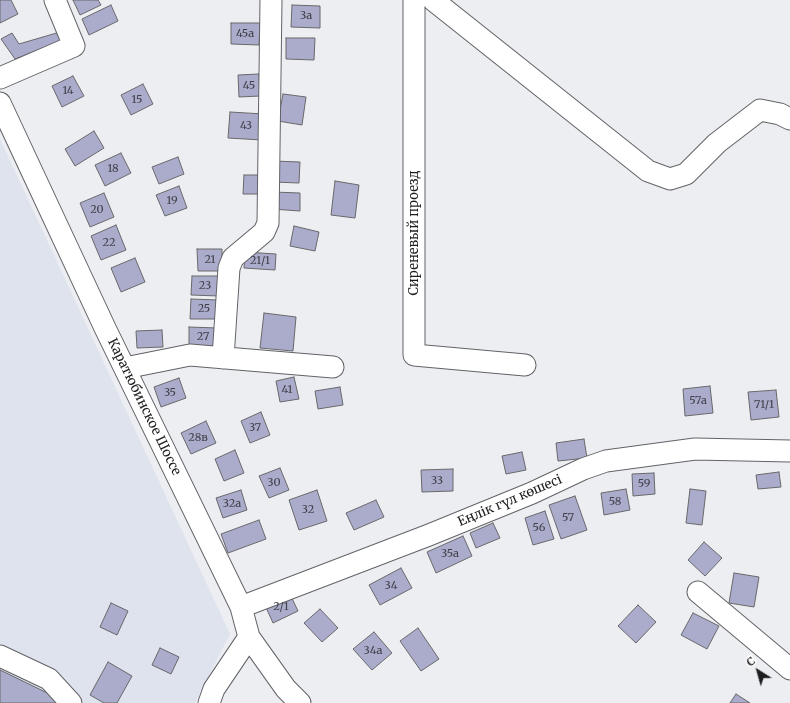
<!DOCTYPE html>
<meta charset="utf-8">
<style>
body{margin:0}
#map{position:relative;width:790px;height:703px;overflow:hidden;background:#edeef2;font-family:Merriweather,serif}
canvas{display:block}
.north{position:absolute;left:738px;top:651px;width:40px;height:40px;-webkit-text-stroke:3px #fff;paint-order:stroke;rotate:323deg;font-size:11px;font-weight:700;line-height:16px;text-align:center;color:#1d1d1f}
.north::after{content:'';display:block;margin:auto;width:14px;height:18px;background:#1d1d1f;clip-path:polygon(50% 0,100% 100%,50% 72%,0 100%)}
</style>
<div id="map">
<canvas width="790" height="703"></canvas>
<div class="north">С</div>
</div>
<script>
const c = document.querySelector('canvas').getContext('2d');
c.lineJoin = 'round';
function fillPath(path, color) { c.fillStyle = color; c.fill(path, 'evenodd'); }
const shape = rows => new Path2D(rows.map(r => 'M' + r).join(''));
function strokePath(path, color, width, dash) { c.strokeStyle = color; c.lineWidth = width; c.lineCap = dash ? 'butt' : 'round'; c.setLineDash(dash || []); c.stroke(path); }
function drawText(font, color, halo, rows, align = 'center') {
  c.font = font + ' Merriweather,serif'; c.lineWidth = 4; c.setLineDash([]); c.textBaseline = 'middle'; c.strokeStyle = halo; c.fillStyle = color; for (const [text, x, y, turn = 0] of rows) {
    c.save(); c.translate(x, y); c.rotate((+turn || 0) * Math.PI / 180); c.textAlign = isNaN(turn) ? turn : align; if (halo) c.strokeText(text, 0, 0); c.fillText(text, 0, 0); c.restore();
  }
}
fillPath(shape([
 [0,139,230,634,195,703,0,703]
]), '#dfe3ee');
const building = shape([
 [0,0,11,0,18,14,0,23,0,0],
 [73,0,98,0,101,5,80,15,73,0],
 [111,5,118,21,89,35,82,19,111,5],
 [292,5,320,6,320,28,291,27,292,5],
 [231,23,260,23,259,45,231,44,231,23],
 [60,32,63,40,15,59,1,39,12,33,19,44,60,32],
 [286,38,315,38,314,60,286,59,286,38],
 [259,74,260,96,239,97,238,75,259,74],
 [73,76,84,96,62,107,52,86,73,76],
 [143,84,153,104,131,115,121,95,143,84],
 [283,94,306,97,302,125,278,121,283,94],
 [230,112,264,114,262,140,228,138,230,112],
 [94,131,104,148,75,166,65,149,94,131],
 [121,153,131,173,105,186,95,165,121,153],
 [178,157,184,174,159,184,152,167,178,157],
 [274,161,300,162,299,183,273,182,274,161],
 [244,175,261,175,261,194,243,194,244,175],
 [335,181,359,185,355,218,331,215,335,181],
 [179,186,187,208,165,216,156,195,179,186],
 [273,192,300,193,300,211,272,209,273,192],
 [104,193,114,217,90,227,80,203,104,193],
 [116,225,126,250,101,260,91,236,116,225],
 [294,226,319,232,315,251,290,246,294,226],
 [197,249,222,249,222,271,198,271,197,249],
 [245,252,276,254,275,270,244,268,245,252],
 [135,258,145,282,121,292,111,268,135,258],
 [192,276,220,276,219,296,191,295,192,276],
 [191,299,218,300,218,319,190,319,191,299],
 [264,313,296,317,293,351,260,348,264,313],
 [189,327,217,328,216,347,189,347,189,327],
 [162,330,163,347,137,348,136,331,162,330],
 [294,377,299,399,280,402,276,381,294,377],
 [179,378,186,398,161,407,154,387,179,378],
 [710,386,713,413,685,416,683,389,710,386],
 [340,387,343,405,318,409,315,391,340,387],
 [776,390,779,417,751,420,748,392,776,390],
 [261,412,270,435,250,443,241,421,261,412],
 [206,421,216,443,191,454,181,433,206,421],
 [584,439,587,458,558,461,556,443,584,439],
 [235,450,244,473,224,481,215,459,235,450],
 [522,452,526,470,506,474,502,456,522,452],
 [280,468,289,490,269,498,259,476,280,468],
 [453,469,453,491,422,492,421,470,453,469],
 [779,472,781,487,758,489,756,475,779,472],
 [654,473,655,494,633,496,632,474,654,473],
 [626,489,630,510,604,515,601,493,626,489],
 [690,489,706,491,702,525,686,523,690,489],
 [241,490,247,510,223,518,216,498,241,490],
 [317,490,327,521,299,530,289,500,317,490],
 [575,496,587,530,561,539,549,505,575,496],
 [376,500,384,517,354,530,346,513,376,500],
 [545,511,554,539,533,545,525,518,545,511],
 [259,520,266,539,228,553,221,534,259,520],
 [493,523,500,538,476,548,470,533,493,523],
 [463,536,472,556,436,573,427,552,463,536],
 [704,542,722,558,705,576,688,560,704,542],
 [401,568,412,588,380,605,369,585,401,568],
 [734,573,759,577,754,607,729,603,734,573],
 [289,592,298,611,273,623,264,603,289,592],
 [111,603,128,611,117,635,100,627,111,603],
 [638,605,656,622,636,643,618,626,638,605],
 [320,609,338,628,322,642,304,623,320,609],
 [693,613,719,626,707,649,681,635,693,613],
 [418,628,439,659,421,671,400,641,418,628],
 [374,632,392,653,372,670,353,649,374,632],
 [160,648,179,657,171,674,152,665,160,648],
 [108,662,132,676,117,703,104,703,90,695,108,662],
 [0,670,68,703,0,703,0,670],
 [736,694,750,703,730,703,736,694]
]);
fillPath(building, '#abaccb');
strokePath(building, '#68686b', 1);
const minor = shape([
 [414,0,414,355,525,365],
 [433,0,648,171,670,179,686,174,717,143,760,110,780,114,790,119],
 [0,78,74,46,55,0],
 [0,103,105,328,241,607,249,637,286,689,300,703],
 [223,358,229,268,233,258,264,232,268,223,271,0],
 [125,368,190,355,333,367],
 [698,592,790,669],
 [241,607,429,535,532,493,583,469,606,461,695,449,790,451],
 [0,656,49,679,71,703],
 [209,703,214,689,249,637]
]);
strokePath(minor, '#626367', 23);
strokePath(minor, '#fff', 21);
drawText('11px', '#40414a', null, [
 ["3а",306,16],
 ["45а",245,34],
 ["45",249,86],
 ["14",68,91],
 ["15",137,100],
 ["43",246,126],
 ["18",113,169],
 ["19",172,201],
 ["20",97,210],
 ["22",109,243],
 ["21",210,260],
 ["21/1",260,261],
 ["23",205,286],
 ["25",204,309],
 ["27",203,337],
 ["41",287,390],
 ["35",170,393],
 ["57а",698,401],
 ["71/1",764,405],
 ["37",255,428],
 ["28в",198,438],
 ["33",437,481],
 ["30",274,483],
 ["59",644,484],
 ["58",615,502],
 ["32а",232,504],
 ["32",308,510],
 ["57",568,518],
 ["56",539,528],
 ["35а",450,554],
 ["34",391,586],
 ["2/1",281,607],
 ["34а",373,651]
]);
drawText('13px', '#1d1d1f', '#fff', [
 ["Сиреневый проезд",414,233,-90],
 ["Каратюбинское Шоссе",144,407,64],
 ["Еңлік гүл көшесі",510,501,-23]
]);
</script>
